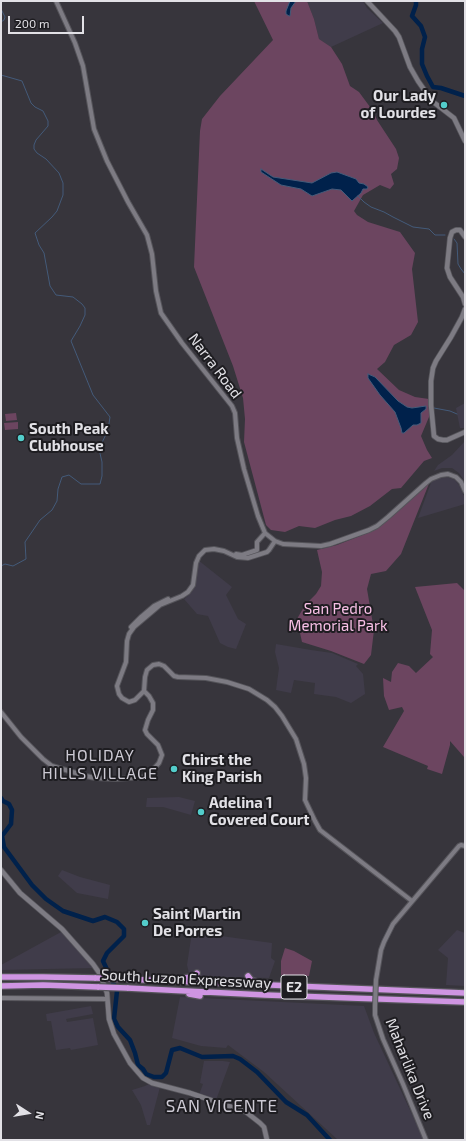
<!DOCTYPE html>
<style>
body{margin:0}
#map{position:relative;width:466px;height:1141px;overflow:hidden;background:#37353c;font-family:"Exo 2",sans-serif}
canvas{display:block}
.frame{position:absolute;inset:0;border:2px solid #e2e1e6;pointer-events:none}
.north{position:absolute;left:8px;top:1093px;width:40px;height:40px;-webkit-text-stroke:3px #1e1d21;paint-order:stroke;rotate:102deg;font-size:11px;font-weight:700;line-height:16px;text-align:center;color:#e2e1e6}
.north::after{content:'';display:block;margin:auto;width:14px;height:18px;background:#e2e1e6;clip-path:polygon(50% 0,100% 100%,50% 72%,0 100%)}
.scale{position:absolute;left:8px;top:16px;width:76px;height:18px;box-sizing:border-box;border:2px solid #e2e1e6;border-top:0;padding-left:5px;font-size:12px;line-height:14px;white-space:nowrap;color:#e2e1e6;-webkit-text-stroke:3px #1e1d21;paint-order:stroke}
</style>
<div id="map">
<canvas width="466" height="1141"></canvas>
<div class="frame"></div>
<div class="north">N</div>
<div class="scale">200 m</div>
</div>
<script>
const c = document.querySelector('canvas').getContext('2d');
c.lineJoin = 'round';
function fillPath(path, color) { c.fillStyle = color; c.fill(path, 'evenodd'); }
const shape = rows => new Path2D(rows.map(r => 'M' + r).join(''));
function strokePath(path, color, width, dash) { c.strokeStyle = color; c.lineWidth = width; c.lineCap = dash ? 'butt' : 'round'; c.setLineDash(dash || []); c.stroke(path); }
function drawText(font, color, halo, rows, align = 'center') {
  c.font = font + ' "Exo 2",sans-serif'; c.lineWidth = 4; c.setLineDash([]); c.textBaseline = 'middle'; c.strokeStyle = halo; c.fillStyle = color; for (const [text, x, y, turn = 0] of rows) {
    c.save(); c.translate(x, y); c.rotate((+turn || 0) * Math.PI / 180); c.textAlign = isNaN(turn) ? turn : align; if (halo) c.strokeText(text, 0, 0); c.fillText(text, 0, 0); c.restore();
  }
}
fillPath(shape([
 [307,1,363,1,367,8,383,23,331,47,319,39,314,19],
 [465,403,465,428,460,428,456,408],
 [465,441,465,482,459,473,452,468,442,468,434,471,438,465,452,455],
 [447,477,455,480,459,485,465,498,465,504,418,518,432,480,440,478],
 [198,560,232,587,226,595,238,619,246,624,236,649,228,647,220,643,208,616,197,614,184,599,191,593,194,582],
 [276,644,311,650,332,653,358,664,356,666,363,674,365,694,351,703,336,697,314,694,315,683,294,680,291,693,276,690,279,668,275,652],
 [179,797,195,801,191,815,163,807,146,807,147,798],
 [62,870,80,877,110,885,108,899,77,893,58,876],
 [457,930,465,933,465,986,446,985,448,958,438,950],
 [61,932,79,949,94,968,1,970,1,965],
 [192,932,272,943,271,958,275,961,269,978,184,976,189,973,187,965],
 [180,997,364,1006,374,1033,424,1140,338,1140,264,1072,228,1045,226,1048,201,1046,172,1038],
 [91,1006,93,1014,66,1019,67,1022,93,1018,98,1045,71,1050,70,1048,56,1050,51,1021,47,1021,46,1014],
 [204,1061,223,1061,230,1062,216,1100,199,1095,203,1084,200,1083],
 [149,1084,160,1087,150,1125,147,1125,141,1105,132,1090,145,1086]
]), '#403c4a');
fillPath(shape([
 [254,1,307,1,314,19,319,39,331,47,342,64,350,86,359,92,373,111,377,120,396,149,399,158,397,169,391,174,394,184,390,189,380,185,363,195,354,211,357,215,368,222,400,232,415,253,412,269,418,322,411,335,394,345,385,362,377,369,399,390,415,397,429,399,429,417,421,436,427,450,432,458,424,461,401,488,392,489,370,506,351,516,335,520,315,528,299,526,285,532,271,530,266,525,244,442,245,419,243,398,233,366,194,267,200,131,202,119,220,96,273,40],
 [16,413,17,420,6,421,5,414],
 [18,422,18,429,5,430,4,423],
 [430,481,401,554,386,571,371,574,367,589,374,630,371,655,364,664,331,651,302,642,297,619,305,605,316,594,321,586,322,572,317,550,337,545,370,532,382,524],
 [457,583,465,591,465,756,464,757,450,741,450,745,442,774,427,769,428,766,383,747,404,711,402,707,389,710,384,696,383,678,391,682,392,672,398,663,409,666,416,673,433,657,430,654,432,630,415,587],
 [285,948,294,951,312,961,309,976,281,975,281,961]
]), '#6c4560');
const water = shape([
 [290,1,296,1,291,8,290,16,289,16,286,14,286,11,290,1],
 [261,169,273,177,312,183,331,173,337,172,356,179,359,183,364,184,368,187,367,189,363,189,361,193,352,201,341,190,332,189,312,196,301,189,281,185,261,172,261,169],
 [368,374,375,377,398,401,407,407,412,408,426,406,426,409,421,413,421,423,417,425,413,425,404,433,402,433,401,428,395,412,380,395,368,378,368,374]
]);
fillPath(water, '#00214b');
strokePath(water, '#445b7a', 1);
strokePath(shape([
 [1,9,5,17,4,20,1,22],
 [1,75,22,81,31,103,35,107,43,111,48,121,48,126,36,140,34,145,34,149,37,153,46,159,59,173,63,183,63,195,57,211,52,217,35,233,39,245,44,253,50,286,56,295,73,297,82,304,85,308,85,315,80,326,71,341,93,395,110,417,108,430,99,449,102,462,102,476,100,484,81,484,69,475,62,477,58,489,57,501,52,510,40,520,25,542,26,559,13,566,5,564,1,566],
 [358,196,364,202,371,207,384,212,393,217,413,227,429,229,435,235,445,235],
 [454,239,457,243,458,264,461,269,465,274],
 [434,408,450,411,457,414]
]), '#445b7a', 1);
strokePath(shape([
 [416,1,416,5,412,16,421,26,425,37,422,49,422,64,427,76,433,87,441,88,465,96],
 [1,798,3,801,9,804,12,810,11,824,2,836,4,847,32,885,46,899,63,911,93,921,105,917,117,922,124,929,124,936,107,953,103,961,117,991,114,1019,118,1027,130,1040,135,1053,138,1065,143,1069,146,1074,154,1077,162,1077,166,1073,172,1050,180,1048,202,1057,233,1056,240,1059,257,1072,286,1102,307,1115,330,1140]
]), '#00214b', 4.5);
const tertiary = shape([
 [56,1,75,43,83,66,94,129,107,161,128,202,147,235,152,254,156,291,161,313,182,343,232,406,235,413,237,438,244,469,258,516,265,533,275,541,283,544,321,546,330,544,369,530,377,526,388,517,426,483,431,479,441,475,448,474,456,477,461,482,465,491],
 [275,541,269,550,267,552,248,558,237,557,224,551,214,549,205,550,199,556,196,563,193,585,188,592,182,596,160,605,134,627,129,634,127,641,126,662,117,686,119,694,122,698,129,702,135,700,144,691,145,677,147,670,153,665,159,664,164,666,174,676,178,677,206,678,227,682,249,689,267,700,275,707,282,716,296,739,304,764,306,778,305,800,315,821,320,830,412,901],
 [257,550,257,542,265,533],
 [236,554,242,555,257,550],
 [131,627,141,617,154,606,168,599],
 [1,712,21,737,43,759,52,766,86,776,95,778,116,779,143,777,149,774,159,763,162,755,158,745,147,734,145,730,148,720,153,710,153,703,149,696,144,691],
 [376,980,381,950,384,942,393,924,459,846,461,845,465,846],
 [1,998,107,999],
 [375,1006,375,1015,383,1039,403,1084,426,1140]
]);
const secondary = shape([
 [367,1,395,31,399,37,410,67,418,81,432,101,454,118,465,141],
 [465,237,460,230,456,230,452,232,450,238,447,268,450,277,463,297,465,304],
 [465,309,462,317,451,337,436,361,433,368,431,381,431,405,434,436,438,439,443,440,447,440,465,432],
 [1,870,20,893,62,929,93,964,100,974,107,993,109,1019,114,1034,130,1063,143,1078,152,1083,190,1093,246,1112,260,1123,264,1127,267,1140]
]);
const motorway = shape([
 [248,976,251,980,260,983],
 [1,977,43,977,96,978],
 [184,978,193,977,196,976,197,973],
 [123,979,465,993],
 [1,986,43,985,99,987],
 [127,988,265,995,465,1002],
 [189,994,200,996]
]);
strokePath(tertiary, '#55545a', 6);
strokePath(secondary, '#55545a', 6);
strokePath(motorway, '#55545a', 8);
strokePath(tertiary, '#7d7b83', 4);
strokePath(secondary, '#7d7b83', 4.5);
strokePath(motorway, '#cf95e2', 5.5);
const tertiaryBridge = shape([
 [375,1006,376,980]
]);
const motorwayBridge = shape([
 [96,978,123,979],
 [99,987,127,988]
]);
strokePath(tertiaryBridge, '#55545a', 6, []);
strokePath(motorwayBridge, '#55545a', 8, []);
strokePath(tertiaryBridge, '#7d7b83', 4);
strokePath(motorwayBridge, '#cf95e2', 5.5);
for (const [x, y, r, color] of [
 [444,105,4,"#53cdcb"],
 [21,438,4,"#53cdcb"],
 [174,769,4,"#53cdcb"],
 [201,812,4,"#53cdcb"],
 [145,923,4,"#53cdcb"]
]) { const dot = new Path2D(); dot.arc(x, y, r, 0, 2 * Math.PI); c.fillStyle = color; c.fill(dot); strokePath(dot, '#1e1d21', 1.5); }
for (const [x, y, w] of [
 [294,987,26]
]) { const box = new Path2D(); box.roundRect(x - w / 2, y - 12, w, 24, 3); c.fillStyle = '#1e1d21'; c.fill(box); strokePath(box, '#e2e1e6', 1); }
drawText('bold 14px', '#e2e1e6', null, [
 ["E2",294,987]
]);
drawText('bold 15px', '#e2e1e6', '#1e1d21', [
 ["Our Lady",436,96,"right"],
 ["of Lourdes",436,113,"right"],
 ["South Peak",29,429],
 ["Clubhouse",29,446],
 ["Chirst the",182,760],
 ["King Parish",182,777],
 ["Adelina 1",209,803],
 ["Covered Court",209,820],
 ["Saint Martin",153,914],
 ["De Porres",153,931]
], 'left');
drawText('15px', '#e2e1e6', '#1e1d21', [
 ["Narra Road",215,366,53],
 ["South Luzon Expressway",186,979,3],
 ["Maharlika Drive",410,1069,68]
]);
drawText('15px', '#f9c0e7', '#1e1d21', [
 ["San Pedro",338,609],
 ["Memorial Park",338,626]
]);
c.letterSpacing = '1px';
drawText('16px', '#ccc9d3', '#1e1d21', [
 ["HOLIDAY",100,756],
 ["HILLS VILLAGE",100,774]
]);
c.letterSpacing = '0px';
c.letterSpacing = '1px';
drawText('17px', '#ccc9d3', '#1e1d21', [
 ["SAN VICENTE",222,1106]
]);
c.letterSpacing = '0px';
</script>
